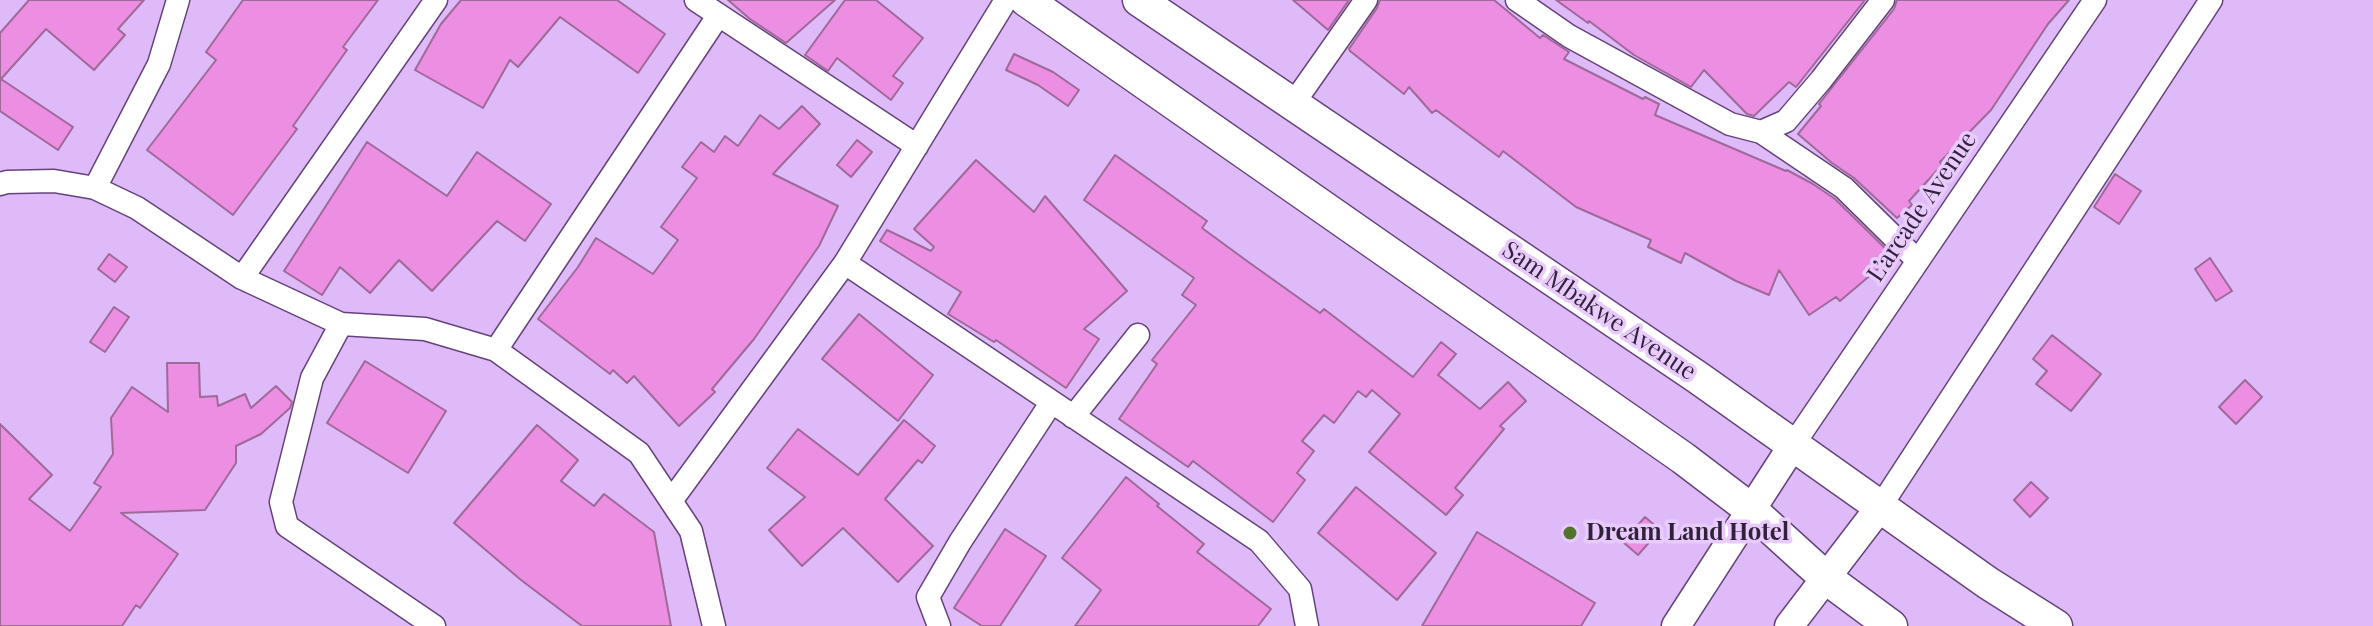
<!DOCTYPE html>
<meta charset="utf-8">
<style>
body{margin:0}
canvas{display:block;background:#dfbaf9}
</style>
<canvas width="2373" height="626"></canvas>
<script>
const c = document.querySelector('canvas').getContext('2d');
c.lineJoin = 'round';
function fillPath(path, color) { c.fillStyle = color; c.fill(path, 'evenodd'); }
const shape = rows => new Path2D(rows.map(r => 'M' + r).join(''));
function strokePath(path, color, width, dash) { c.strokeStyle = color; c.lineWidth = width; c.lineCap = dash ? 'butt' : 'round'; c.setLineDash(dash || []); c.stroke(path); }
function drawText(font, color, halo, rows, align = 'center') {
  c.font = font + ' "Playfair Display",serif'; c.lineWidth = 7; c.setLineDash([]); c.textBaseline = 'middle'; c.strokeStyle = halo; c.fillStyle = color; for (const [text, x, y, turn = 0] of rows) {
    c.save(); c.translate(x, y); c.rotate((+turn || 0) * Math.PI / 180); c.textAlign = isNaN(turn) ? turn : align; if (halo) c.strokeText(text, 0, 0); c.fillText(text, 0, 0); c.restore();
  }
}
const building = shape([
 [29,0,144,0,118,29,125,35,94,70,46,29,1,79,73,127,58,150,0,111,0,33,29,0],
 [243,0,378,0,343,47,347,50,293,126,297,129,233,215,147,150,216,60,206,52,243,0],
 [461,0,617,0,665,34,638,73,560,17,518,67,510,60,483,108,415,70,441,24,461,0],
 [728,0,835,0,786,43,750,19,728,0],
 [845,0,876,0,923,38,893,76,903,83,891,100,837,58,828,71,805,55,845,0],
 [1293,0,1349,0,1328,30,1293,0],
 [1380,0,1494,0,1540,38,1543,35,1569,52,1564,59,1643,99,1645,97,1659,104,1655,115,1786,171,1787,170,1813,184,1835,199,1893,256,1840,301,1836,297,1809,315,1779,270,1769,295,1736,281,1685,253,1681,263,1648,247,1651,240,1576,207,1503,151,1499,157,1436,110,1432,113,1409,87,1404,94,1350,51,1349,49,1377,8,1380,0],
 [1556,0,1865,0,1796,87,1789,82,1754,116,1747,114,1704,70,1691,87,1634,55,1589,21,1588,23,1556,0],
 [1897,0,2069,0,2048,24,1991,110,1940,162,1942,165,1909,201,1912,205,1897,218,1854,178,1832,163,1798,134,1821,106,1819,104,1894,9,1897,0],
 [1014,54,1053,72,1079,90,1068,106,1038,85,1006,70,1014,54],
 [802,106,820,124,773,174,838,206,819,246,754,339,712,389,715,392,679,426,634,376,627,383,613,370,610,374,538,319,578,267,596,238,653,274,678,240,661,227,697,178,682,167,701,142,714,152,725,136,738,146,760,115,779,129,802,106],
 [857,140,872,152,851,177,837,165,857,140],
 [367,142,447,196,477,152,551,204,525,241,497,221,432,291,399,260,370,293,340,267,322,295,284,271,367,142],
 [1115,155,1207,221,1202,228,1247,261,1320,313,1324,309,1413,377,1441,342,1456,354,1438,375,1480,409,1508,382,1526,401,1500,426,1504,429,1455,488,1463,495,1446,515,1369,452,1400,414,1372,390,1366,397,1358,391,1334,423,1324,415,1302,441,1314,451,1297,473,1305,480,1273,522,1193,461,1188,467,1119,419,1157,364,1152,360,1196,305,1182,295,1194,278,1084,200,1115,155],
 [976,160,1034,212,1045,196,1127,291,1084,329,1099,339,1066,388,996,340,994,342,948,314,961,292,880,241,887,230,931,251,934,247,914,229,976,160],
 [2115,174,2141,191,2119,224,2094,207,2115,174],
 [109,254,127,267,115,282,98,269,109,254],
 [2210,258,2232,291,2216,301,2195,269,2210,258],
 [114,307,129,317,105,352,90,342,114,307],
 [859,314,933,375,898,421,822,359,859,314],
 [2052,335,2101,374,2071,411,2036,384,2047,371,2033,359,2052,335],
 [365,361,446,411,408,473,327,423,365,361],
 [167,363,199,363,200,397,217,396,218,406,245,394,251,408,276,386,292,402,290,408,261,434,236,446,236,463,205,510,121,513,178,554,140,608,136,605,122,626,0,626,0,424,52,475,29,499,70,531,101,487,94,483,113,454,111,418,132,387,168,412,167,363],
 [2245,380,2262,397,2236,424,2219,407,2245,380],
 [904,420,935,446,922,463,918,460,885,499,933,546,898,582,843,528,802,566,769,530,805,497,767,468,798,429,858,475,904,420],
 [537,425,578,460,561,481,594,506,604,494,654,532,671,626,582,626,521,580,454,523,537,425],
 [1126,477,1159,504,1157,506,1204,544,1197,552,1271,609,1258,626,1075,626,1101,590,1062,558,1126,477],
 [2031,482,2048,498,2030,517,2014,500,2031,482],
 [1356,487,1436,553,1397,600,1318,533,1356,487],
 [1645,517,1660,530,1638,555,1623,542,1645,517],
 [1005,529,1046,556,1000,626,982,626,954,608,1005,529],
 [1477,532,1595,603,1581,626,1422,626,1477,532]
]);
fillPath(building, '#ec8ee1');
strokePath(building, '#9f6999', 2);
const minor = shape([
 [696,0,917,146],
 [1517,0,1569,36,1730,124,1761,132,1786,121,1821,80,1883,0],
 [1293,104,1366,0],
 [1761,132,1844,188,1917,260],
 [0,184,7,182,54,181,95,188,137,208,242,278,341,324,425,329,496,350,639,453,691,531,714,626],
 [95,188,159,64,178,0],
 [845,263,1259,541,1300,589,1307,626],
 [242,278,436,0],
 [341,324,312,378,281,502,287,526,434,626],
 [496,350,718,16],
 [1073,417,1138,335],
 [1793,445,2095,0],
 [671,501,845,263,1006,0],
 [1880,507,2211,0],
 [939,626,928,597,960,542,1051,403]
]);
const tertiary = shape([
 [1676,626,1793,445],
 [1789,626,1880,507]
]);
const secondary = shape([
 [1026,0,1683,458,1750,509,1826,578,1891,626],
 [1139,0,1697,377,1988,583,2056,626]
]);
strokePath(minor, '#65437a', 25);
strokePath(tertiary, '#65437a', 31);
strokePath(secondary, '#65437a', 35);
strokePath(minor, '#fff', 22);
strokePath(tertiary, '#fff', 28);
strokePath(secondary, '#fff', 32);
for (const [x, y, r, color] of [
 [1570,533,8,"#51732c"]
]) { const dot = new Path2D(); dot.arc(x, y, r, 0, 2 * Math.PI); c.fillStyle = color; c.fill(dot); strokePath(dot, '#e8cafd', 3); }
drawText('24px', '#31223a', '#e8cafd', [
 ["L’arcade Avenue",1922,207,-56],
 ["Sam Mbakwe Avenue",1599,311,34]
]);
drawText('bold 24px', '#31223a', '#e8cafd', [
 ["Dream Land Hotel",1586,533]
], 'left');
</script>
